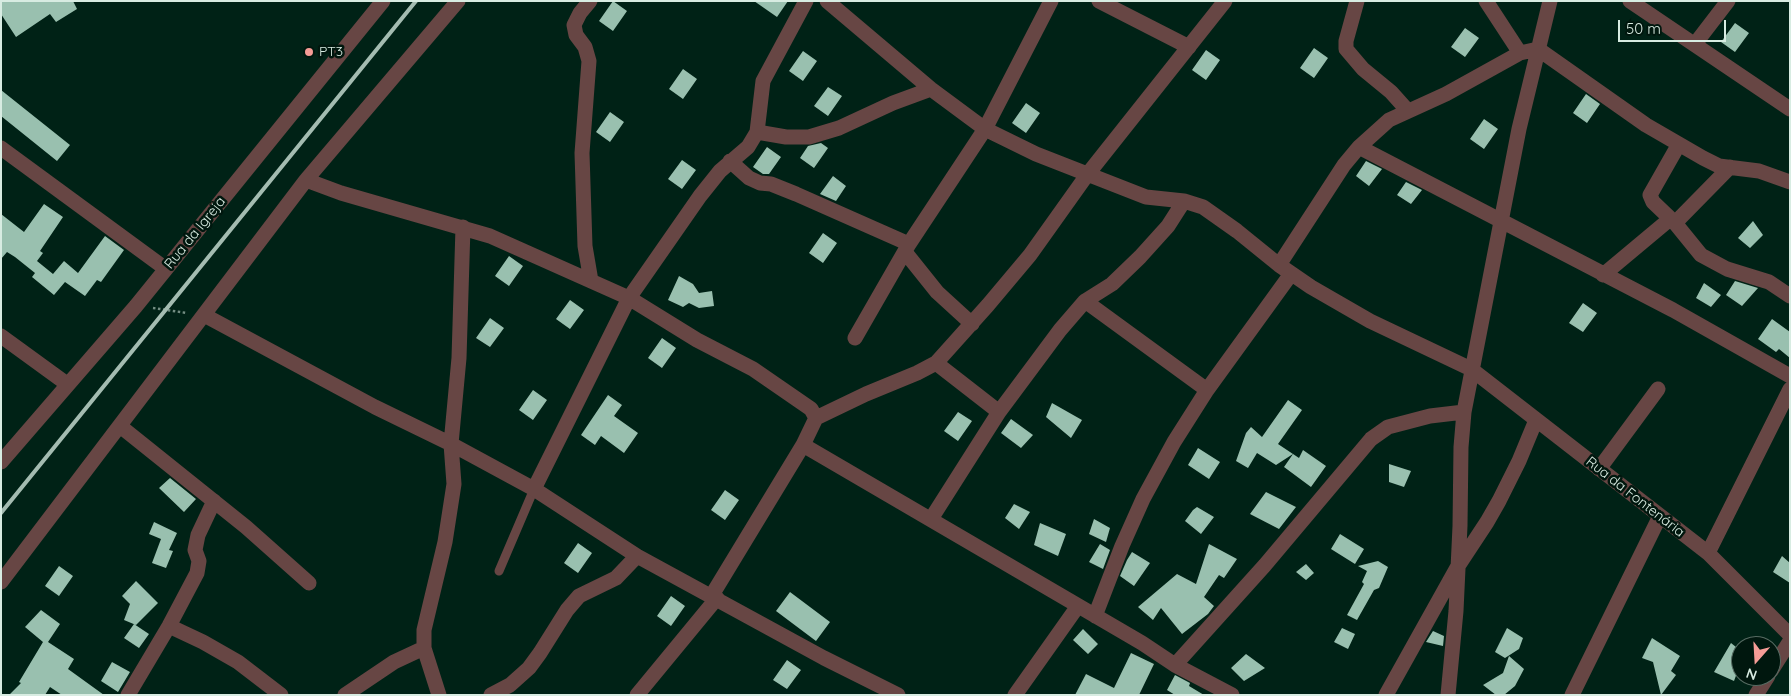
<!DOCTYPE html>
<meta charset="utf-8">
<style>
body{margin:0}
#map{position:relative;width:1791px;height:696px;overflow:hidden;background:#002216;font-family:Quicksand,sans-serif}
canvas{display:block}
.frame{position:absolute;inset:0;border:2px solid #d8ece2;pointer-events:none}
.north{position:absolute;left:1731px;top:636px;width:50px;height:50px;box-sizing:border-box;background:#00170e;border:1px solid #566c63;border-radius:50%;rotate:199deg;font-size:14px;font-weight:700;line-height:20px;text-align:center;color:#d8ece2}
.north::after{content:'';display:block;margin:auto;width:18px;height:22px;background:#f59c96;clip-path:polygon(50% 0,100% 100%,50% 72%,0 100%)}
.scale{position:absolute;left:1618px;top:20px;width:108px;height:22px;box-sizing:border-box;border:2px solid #d8ece2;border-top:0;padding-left:6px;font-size:15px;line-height:18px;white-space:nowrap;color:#d8ece2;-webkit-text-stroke:4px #00170e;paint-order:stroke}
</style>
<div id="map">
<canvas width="1791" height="696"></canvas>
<div class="frame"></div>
<div class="north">N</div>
<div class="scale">50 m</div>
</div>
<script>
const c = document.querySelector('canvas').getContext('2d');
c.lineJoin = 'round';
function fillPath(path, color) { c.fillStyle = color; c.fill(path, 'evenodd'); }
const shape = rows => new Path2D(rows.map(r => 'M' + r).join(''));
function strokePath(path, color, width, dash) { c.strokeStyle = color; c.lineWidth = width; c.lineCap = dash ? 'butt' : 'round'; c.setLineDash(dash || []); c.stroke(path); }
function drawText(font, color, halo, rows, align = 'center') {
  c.font = font + ' Quicksand,sans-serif'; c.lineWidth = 5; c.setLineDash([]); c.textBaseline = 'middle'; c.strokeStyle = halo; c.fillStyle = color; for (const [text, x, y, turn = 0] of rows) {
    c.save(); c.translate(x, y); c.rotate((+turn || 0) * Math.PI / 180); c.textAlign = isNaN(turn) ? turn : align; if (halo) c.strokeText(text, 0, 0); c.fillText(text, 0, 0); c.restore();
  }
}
fillPath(shape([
 [1,1,73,1,77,9,56,22,50,14,16,37,1,14],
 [613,1,627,11,613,31,599,21],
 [754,1,788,1,777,17],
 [1735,23,1749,33,1735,52,1721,42],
 [1465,28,1479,38,1465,57,1451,47],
 [1314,48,1328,58,1314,78,1300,68],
 [1206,50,1220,60,1206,80,1192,70],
 [803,51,817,61,803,81,789,71],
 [683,69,697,79,683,99,669,89],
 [828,87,842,96,828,116,814,106],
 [1,90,70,145,57,161,1,116],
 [1586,94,1600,104,1587,123,1573,113],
 [1026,103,1040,113,1026,133,1012,123],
 [610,112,624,122,610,142,596,132],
 [1484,119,1498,129,1484,149,1470,139],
 [821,143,828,148,814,168,800,158,808,146],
 [767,147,781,157,769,174,763,174,753,167],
 [682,160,696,170,682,189,668,179],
 [1366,161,1382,169,1369,186,1356,176],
 [833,176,846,186,836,201,820,194],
 [1406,182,1422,190,1411,204,1397,195],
 [44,204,63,217,40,251,43,253,37,261,53,274,64,261,78,273,105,236,124,250,101,282,97,280,85,296,65,282,54,295,32,277,35,273,15,257,7,252,1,259,1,214,24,232],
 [1753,221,1763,235,1750,248,1738,238],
 [823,233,837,243,823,263,809,253],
 [509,256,523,266,509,286,495,276],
 [679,276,693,284,699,293,712,291,714,306,699,308,689,303,683,307,668,300],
 [1735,281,1758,288,1742,306,1726,295],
 [1704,283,1721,295,1711,307,1696,298],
 [570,300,584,310,570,329,556,319],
 [1583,303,1597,313,1583,332,1569,323],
 [490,318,504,328,490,347,476,338],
 [1772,319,1790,332,1790,358,1779,349,1776,352,1758,339],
 [662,338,676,348,662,368,648,358],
 [533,390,547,400,533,420,519,410],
 [608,395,622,405,614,416,638,433,624,453,601,436,595,445,581,435],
 [1288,400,1302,410,1278,444,1293,454,1276,465,1257,453,1248,468,1236,461,1246,433,1251,427,1262,437],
 [1052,403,1082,420,1071,438,1046,417],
 [958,412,972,421,958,441,944,431],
 [1011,419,1033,435,1021,448,1001,433],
 [1198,448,1220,462,1209,479,1188,465],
 [1303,450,1326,466,1311,487,1284,467,1293,454,1299,458],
 [1389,464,1411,471,1404,487,1389,482],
 [170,478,196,499,184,512,159,488],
 [725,490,739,500,725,520,711,510],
 [1266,492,1296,507,1279,529,1250,514],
 [1014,504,1030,512,1019,529,1005,518],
 [1197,507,1214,517,1201,534,1185,521,1193,510],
 [1094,519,1110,528,1106,542,1089,534],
 [154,522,177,533,169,550,173,551,166,568,152,563,161,539,149,534],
 [1040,523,1066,534,1058,556,1034,545],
 [1340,534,1364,549,1355,564,1331,549],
 [578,543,592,553,578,573,564,563],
 [1100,544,1110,550,1103,569,1089,562],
 [1209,544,1237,559,1224,578,1219,575,1204,597,1214,606,1208,614,1182,634,1161,608,1153,620,1138,607,1177,574,1196,584],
 [1132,552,1150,563,1134,586,1120,576,1127,560],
 [1782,556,1790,563,1790,583,1773,572],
 [1378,561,1388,567,1379,588,1374,590,1357,620,1347,615,1364,584,1362,582,1367,571,1358,566],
 [1306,564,1314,573,1306,580,1296,572],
 [59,566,73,576,59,596,45,586],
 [136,581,158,603,136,625,124,620,130,604,122,596],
 [790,592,830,622,816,641,776,611],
 [671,596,685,606,671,626,657,616],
 [41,610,60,624,48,642,74,659,68,669,104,695,62,695,50,687,45,695,9,695,21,683,19,682,43,642,25,627],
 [134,624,149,634,139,648,124,638],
 [1342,628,1355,634,1348,649,1334,642],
 [1507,628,1523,638,1519,649,1505,658,1495,652],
 [1083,629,1098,644,1088,654,1073,640],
 [1433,631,1444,636,1443,646,1426,642],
 [1652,638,1680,656,1671,671,1676,675,1661,695,1653,662,1642,658],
 [1731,643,1741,651,1741,662,1734,681,1714,672],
 [1131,653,1154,664,1139,695,1075,695,1086,674,1114,688],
 [1246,654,1265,668,1244,681,1231,668],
 [1509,656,1524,669,1515,686,1504,695,1496,695,1483,685,1503,673],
 [787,660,801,670,787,689,773,680],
 [112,662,130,672,118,692,101,681],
 [1175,675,1190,683,1189,686,1204,695,1175,695,1167,690]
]), '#99c0af');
strokePath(shape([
 [153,308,187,313]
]), '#738d82', 2.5, [2.5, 2.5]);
strokePath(shape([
 [499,571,534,489]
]), '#674644', 9);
strokePath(shape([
 [590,1,580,13,574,25,576,35,585,47,589,61,582,153,585,246,591,281],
 [827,1,931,89,985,129,1036,154,1146,197,1184,201,1203,207,1237,231,1279,265,1311,287,1370,321,1471,369,1708,553,1790,635],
 [1099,1,1189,47],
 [1357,1,1346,41,1346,49,1363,69,1391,92,1408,111],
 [1486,1,1520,53],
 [1630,1,1790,109],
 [1695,44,1728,1],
 [757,132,786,137,809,137,839,128,893,103,931,89],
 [1679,144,1650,195,1653,202,1675,223,1701,255,1727,269,1769,282,1790,296],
 [1359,147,1673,310,1790,376],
 [1,148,166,269],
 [730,161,749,178,760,183,771,184,796,194,909,244],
 [306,180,341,193,490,236,629,298,697,340,753,369,811,409,816,418,803,445,1142,643,1175,665,1232,695],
 [1675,223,1730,167],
 [905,252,937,292,972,324],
 [1279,265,1344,165,1359,147,1389,120,1446,94,1520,53,1538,49,1646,125,1703,158,1719,166,1759,171,1790,182],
 [1603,275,1670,219],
 [1085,301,1207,390],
 [204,315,375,407,451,444,534,489,637,556,824,658,898,695],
 [1,336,67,384],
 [855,338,909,244,985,129,1051,1],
 [936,363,999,412],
 [816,418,866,394,917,373,936,363,988,305,1030,255,1087,175,1225,1],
 [120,426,246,527,309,583],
 [1,462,136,306,383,1],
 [1599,469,1658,389],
 [534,489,629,298,700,196,720,171,748,147,757,132,763,81,806,1],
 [931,519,999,412,1060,330,1085,301,1112,284,1140,257,1168,226,1184,201],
 [1708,553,1790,389],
 [1,582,306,180,458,1],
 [712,595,803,445],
 [1095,616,1122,546,1143,499,1174,442,1207,390,1291,274],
 [169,626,203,642,238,662,281,695],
 [1175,665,1265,565,1371,439,1388,427,1430,416,1464,412],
 [1771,671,1790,641],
 [128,695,169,626,197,573,199,561,195,550,198,535,214,501],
 [345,695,394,662,424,648],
 [439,695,424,648,424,630,445,542,454,484,451,444,459,358,463,227],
 [491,695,510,685,529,668,540,653,567,610,579,596,616,578,637,556],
 [637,695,717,598],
 [1015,695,1078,606],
 [1386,695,1458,566,1487,522,1499,501,1519,461,1536,420],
 [1448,695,1456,611,1460,526,1461,447,1464,412,1519,129,1550,1],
 [1572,695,1660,516],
 [1756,695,1768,676]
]), '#674644', 15);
strokePath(shape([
 [1,513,416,1]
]), '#a4bcb1', 4);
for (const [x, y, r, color] of [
 [309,52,5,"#f59c96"]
]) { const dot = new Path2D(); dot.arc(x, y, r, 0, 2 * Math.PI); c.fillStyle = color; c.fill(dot); strokePath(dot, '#00170e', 2); }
drawText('14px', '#d8ece2', '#00170e', [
 ["PT3",319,52]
], 'left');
drawText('14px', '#d8ece2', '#00170e', [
 ["Rua da Igreja",195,233,-51],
 ["Rua da Fontenária",1635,497,38]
]);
</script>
